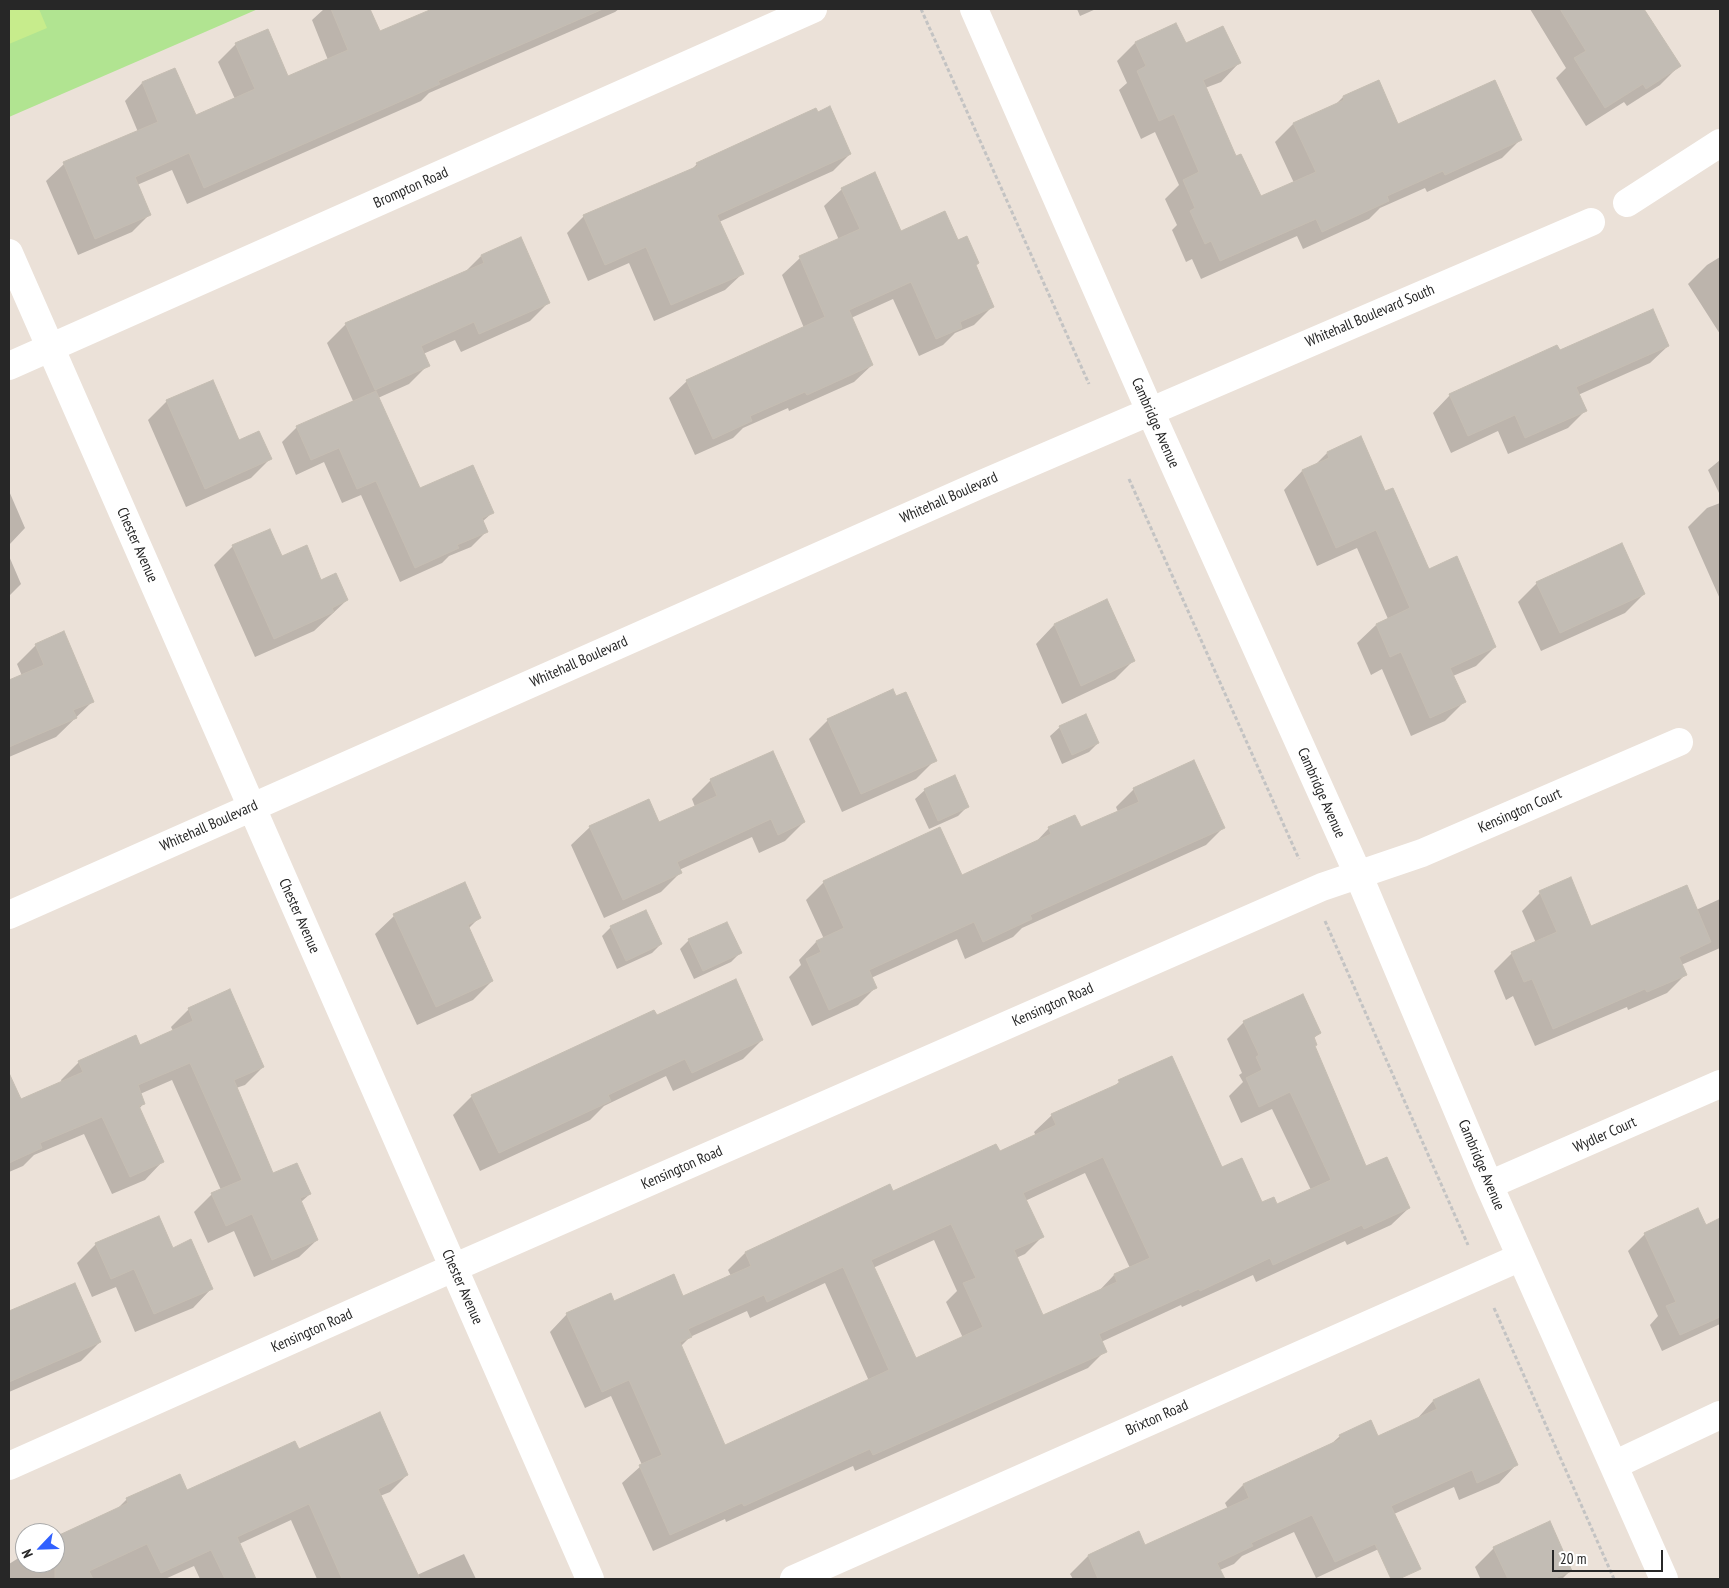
<!DOCTYPE html>
<style>
body{margin:0}
#map{position:relative;width:1729px;height:1588px;overflow:hidden;background:#ebe1d8;font-family:"PT Sans Narrow",sans-serif}
canvas{display:block}
.frame{position:absolute;inset:0;border:10px solid #272727;pointer-events:none}
.north{position:absolute;left:15px;top:1523px;width:50px;height:50px;box-sizing:border-box;background:#fff;border:1px solid #a9a9a9;border-radius:50%;rotate:246deg;font-size:14px;font-weight:700;line-height:20px;text-align:center;color:#272727}
.north::after{content:'';display:block;margin:auto;width:18px;height:22px;background:#3060ff;clip-path:polygon(50% 0,100% 100%,50% 72%,0 100%)}
.scale{position:absolute;left:1552px;top:1550px;width:111px;height:22px;box-sizing:border-box;border:2px solid #272727;border-top:0;padding-left:6px;font-size:15px;line-height:18px;white-space:nowrap;color:#272727;-webkit-text-stroke:4px #fff;paint-order:stroke}
</style>
<div id="map">
<canvas width="1729" height="1588"></canvas>
<div class="frame"></div>
<div class="north">N</div>
<div class="scale">20 m</div>
</div>
<script>
const c = document.querySelector('canvas').getContext('2d');
c.lineJoin = 'round';
function fillPath(path, color) { c.fillStyle = color; c.fill(path, 'evenodd'); }
const shape = rows => new Path2D(rows.map(r => 'M' + r).join(''));
function strokePath(path, color, width, dash) { c.strokeStyle = color; c.lineWidth = width; c.lineCap = dash ? 'butt' : 'round'; c.setLineDash(dash || []); c.stroke(path); }
function drawText(font, color, halo, rows, align = 'center') {
  c.font = font + ' "PT Sans Narrow",sans-serif'; c.lineWidth = 5; c.setLineDash([]); c.textBaseline = 'middle'; c.strokeStyle = halo; c.fillStyle = color; for (const [text, x, y, turn = 0] of rows) {
    c.save(); c.translate(x, y); c.rotate((+turn || 0) * Math.PI / 180); c.textAlign = isNaN(turn) ? turn : align; if (halo) c.strokeText(text, 0, 0); c.fillText(text, 0, 0); c.restore();
  }
}
fillPath(shape([
 [9,9,258,9,9,117]
]), '#b1e491');
fillPath(shape([
 [9,9,39,9,47,28,9,44]
]), '#c7ec8c');
fillPath(shape([
 [324,9,369,9,380,33,442,9,619,9,615,12,429,93,421,101,187,204,172,170,137,185,149,215,132,232,78,255,46,181,64,164,138,132,125,101,142,83,174,70,195,116,235,99,218,62,236,44,268,31,287,77,328,60,312,20],
 [1077,9,1096,9,1080,16],
 [1530,9,1642,9,1679,66,1660,85,1627,106,1624,102,1586,126,1556,78,1566,68],
 [1135,43,1185,45,1239,63,1221,82,1205,88,1235,157,1260,198,1294,183,1275,142,1293,124,1335,105,1343,97,1397,125,1520,140,1502,158,1427,192,1425,188,1380,208,1369,219,1303,249,1297,236,1201,279,1192,259,1186,262,1172,230,1177,225,1165,199,1179,185,1155,132,1141,139,1119,90,1127,83,1117,61],
 [850,154,833,171,719,222,742,274,725,290,654,321,629,263,588,281,567,233,584,216,690,171,697,164],
 [842,189,900,232,975,266,992,307,974,325,955,333,943,345,919,356,893,299,851,318,872,365,854,382,789,411,788,408,743,428,733,438,695,455,669,398,687,381,804,328,782,275,800,258,839,240,824,206],
 [520,238,549,302,530,321,461,352,455,340,423,354,428,365,409,384,378,398,419,490,492,513,482,522,486,532,471,547,449,556,442,563,400,582,361,495,342,503,324,462,296,475,282,442,297,427,353,401,327,343,346,324,464,273,481,256],
 [1720,257,1720,334,1688,284,1707,265],
 [1668,346,1650,363,1578,395,1585,411,1568,428,1508,454,1498,431,1451,453,1433,413,1450,395],
 [167,401,239,441,270,459,251,478,186,507,148,420],
 [1327,453,1384,493,1428,570,1495,647,1476,666,1453,676,1464,702,1445,721,1411,736,1382,669,1371,675,1357,643,1376,625,1388,619,1357,548,1317,566,1284,490,1302,471,1314,466],
 [1720,460,1720,495,1708,470],
 [9,491,25,528,9,545],
 [1720,503,1720,599,1688,527,1707,508],
 [233,546,282,557,347,600,314,631,255,657,214,565],
 [9,556,21,584,9,596],
 [1537,583,1644,594,1625,613,1541,651,1518,602],
 [1054,625,1134,660,1115,679,1062,704,1036,644],
 [36,645,93,701,56,737,9,757,9,682,22,676,17,664],
 [896,698,935,760,916,779,842,812,809,739,828,720],
 [1086,716,1098,743,1089,752,1062,764,1050,736,1060,727],
 [711,780,804,822,785,841,759,853,752,837,679,870,680,873,661,892,604,918,571,845,590,827,658,823,695,807,692,799],
 [1134,789,1223,828,1206,845,1022,928,1013,937,965,959,957,939,871,978,875,988,858,1005,812,1026,789,977,801,965,799,960,816,942,824,939,806,900,824,882,940,829,962,876,1034,844,1049,828,1080,829,1118,812,1116,807],
 [925,790,967,807,958,816,929,829,915,799],
 [464,884,479,918,468,929,492,981,473,1000,417,1025,375,934,394,916],
 [1540,893,1591,928,1696,910,1720,899,1720,948,1681,965,1685,975,1667,993,1628,1010,1627,1007,1535,1046,1513,996,1506,1000,1494,971,1512,953,1536,943,1522,911],
 [611,927,661,944,652,953,617,969,602,936],
 [689,940,740,953,731,962,694,979,680,949],
 [189,1009,263,1067,245,1085,236,1088,273,1175,310,1194,301,1202,317,1240,299,1257,254,1277,234,1231,208,1243,194,1212,212,1194,221,1190,172,1080,140,1094,144,1103,139,1109,162,1162,145,1180,112,1194,84,1134,34,1155,23,1166,9,1172,9,1087,14,1085,20,1101,62,1083,61,1080,79,1062,139,1046,173,1031,171,1027],
 [656,1017,762,1040,743,1059,673,1091,666,1076,604,1106,590,1120,480,1171,453,1115,472,1096],
 [1244,1022,1319,1033,1313,1039,1314,1047,1366,1168,1409,1208,1391,1225,1347,1245,1345,1241,1256,1282,1253,1275,1182,1307,1181,1305,1101,1342,1105,1351,1088,1368,855,1471,853,1466,726,1522,725,1519,653,1551,622,1483,642,1465,611,1396,585,1408,550,1332,567,1314,614,1303,683,1297,731,1276,728,1270,745,1253,890,1186,893,1193,999,1153,1036,1136,1034,1132,1052,1115,1112,1088,1119,1082,1171,1058,1222,1168,1262,1204,1276,1206,1311,1190,1272,1109,1241,1123,1229,1096,1243,1082,1239,1075,1242,1073,1227,1039],
 [1085,1173,1130,1268,1114,1275,1098,1292,1042,1317,1016,1258,1025,1254,1042,1237,1025,1201],
 [934,1240,957,1291,946,1302,963,1338,916,1360,873,1268],
 [825,1283,869,1381,725,1447,680,1347,690,1337,747,1311,750,1318],
 [1713,1223,1720,1238,1720,1324,1662,1351,1650,1325,1658,1316,1628,1251,1645,1234,1705,1226],
 [96,1244,172,1249,211,1289,193,1308,135,1332,116,1287,92,1297,77,1263],
 [75,1285,100,1342,81,1361,9,1392,9,1313],
 [1433,1401,1516,1465,1499,1483,1459,1500,1454,1487,1394,1514,1383,1547,1316,1578,1294,1532,1242,1556,1234,1564,1220,1570,1224,1579,1073,1579,1070,1574,1088,1556,1139,1533,1144,1546,1228,1509,1225,1503,1243,1485,1330,1445,1340,1436,1378,1438,1416,1420],
 [298,1451,407,1475,390,1492,380,1496,417,1575,464,1554,476,1579,317,1579,291,1520,239,1544,254,1579,200,1579,194,1566,165,1579,9,1579,9,1564,25,1554,25,1563,55,1563,55,1537,116,1510,127,1499,187,1492],
 [1494,1548,1571,1570,1562,1579,1477,1579,1480,1578,1475,1567]
]), '#0003');
const building = shape([
 [331,9,370,9,380,31,432,9,603,9,438,81,440,84,204,188,189,153,135,177,151,215,95,239,63,162,158,122,142,82,175,68,196,115,255,89,235,43,268,29,288,76,348,50,331,9],
 [1560,9,1644,9,1681,66,1646,89,1643,84,1605,108,1574,58,1586,51,1560,9],
 [1176,23,1186,43,1223,26,1241,63,1203,80,1236,156,1241,154,1261,196,1316,172,1293,123,1344,100,1343,96,1379,80,1398,124,1495,80,1522,140,1445,175,1443,171,1387,196,1389,201,1322,232,1316,219,1220,261,1211,241,1205,244,1190,211,1195,208,1183,180,1199,172,1174,114,1159,121,1137,71,1146,66,1135,42,1176,23],
 [830,106,851,154,717,215,744,274,671,305,646,247,605,265,583,215,698,166,696,163,816,108,818,112,830,106],
 [875,172,901,231,945,211,958,240,967,236,979,263,976,265,994,307,960,322,962,328,936,339,911,282,849,310,873,365,807,395,805,392,750,416,752,421,713,439,686,380,825,317,799,256,860,229,841,188,875,172],
 [521,237,550,303,479,334,474,322,421,346,430,366,375,390,345,323,484,263,481,255,521,237],
 [1653,309,1669,346,1576,387,1587,411,1525,438,1515,415,1468,436,1449,394,1557,345,1560,350,1653,309],
 [213,380,239,440,259,431,272,459,205,489,166,400,213,380],
 [376,391,420,488,473,465,494,513,482,518,488,532,457,545,459,548,415,568,376,481,357,489,339,448,311,460,296,426,376,391],
 [1361,436,1385,491,1393,488,1429,569,1457,556,1496,647,1450,668,1466,702,1430,718,1401,652,1390,657,1376,624,1410,608,1376,530,1336,548,1302,470,1329,458,1327,452,1361,436],
 [270,529,282,556,307,545,321,580,336,573,348,600,332,608,334,612,274,639,232,545,270,529],
 [1622,543,1645,594,1560,633,1536,582,1622,543],
 [1107,599,1135,661,1081,686,1054,624,1107,599],
 [64,631,94,702,73,710,77,718,9,747,9,680,44,665,35,644,64,631],
 [893,689,896,696,906,692,937,761,861,794,827,719,893,689],
 [1086,714,1099,743,1072,755,1059,726,1086,714],
 [773,751,805,822,778,835,771,819,677,862,682,873,623,900,589,826,649,799,659,822,717,796,710,779,773,751],
 [1194,760,1225,828,1030,915,1032,919,983,942,974,922,869,970,877,988,829,1010,806,959,821,952,816,941,844,928,823,881,940,827,962,875,1051,834,1048,827,1075,815,1081,827,1139,802,1133,788,1194,760],
 [955,775,969,807,938,821,924,789,955,775],
 [1571,877,1591,926,1687,885,1711,942,1679,957,1687,975,1647,992,1645,989,1553,1029,1532,979,1524,982,1511,952,1557,932,1539,891,1571,877],
 [465,882,481,918,468,925,493,981,436,1007,393,914,465,882],
 [646,910,662,944,626,961,610,926,646,910],
 [727,922,742,953,703,971,688,939,727,922],
 [736,979,763,1040,692,1073,685,1059,608,1095,611,1101,499,1153,471,1095,654,1010,657,1015,736,979],
 [230,989,264,1067,234,1080,273,1173,297,1163,311,1194,300,1198,318,1240,272,1260,252,1214,226,1226,211,1193,242,1180,190,1063,138,1085,145,1104,139,1106,164,1162,130,1177,102,1117,40,1143,42,1148,9,1163,9,1073,21,1099,83,1072,78,1061,136,1035,140,1045,193,1021,188,1008,230,989],
 [1303,994,1321,1033,1314,1037,1317,1045,1315,1046,1366,1166,1387,1157,1410,1208,1364,1229,1362,1225,1273,1265,1270,1258,1200,1291,1199,1289,1099,1334,1107,1352,873,1455,870,1449,744,1506,742,1503,670,1535,639,1465,662,1455,629,1380,602,1392,566,1313,611,1293,614,1301,674,1274,683,1296,751,1266,745,1252,890,1184,893,1191,996,1144,1000,1151,1056,1125,1051,1114,1120,1083,1118,1080,1172,1056,1222,1167,1242,1158,1262,1202,1274,1197,1277,1204,1331,1180,1290,1092,1259,1107,1246,1078,1262,1070,1256,1057,1259,1055,1243,1021,1303,994],
 [1103,1157,1150,1258,1114,1274,1117,1282,1043,1315,1014,1250,1044,1237,1023,1193,1103,1157],
 [951,1224,976,1278,963,1283,983,1327,916,1358,871,1260,951,1224],
 [843,1267,889,1370,725,1445,680,1342,692,1337,688,1329,764,1295,767,1302,843,1267],
 [1698,1208,1706,1225,1720,1218,1720,1317,1680,1335,1666,1306,1676,1302,1644,1233,1698,1208],
 [159,1216,173,1248,191,1239,213,1289,154,1314,134,1269,111,1279,95,1243,159,1216],
 [75,1283,101,1342,9,1382,9,1311,75,1283],
 [1479,1379,1518,1465,1477,1483,1472,1470,1391,1506,1421,1569,1399,1579,1391,1579,1375,1544,1335,1562,1312,1515,1251,1543,1253,1546,1217,1563,1225,1579,1098,1579,1088,1555,1139,1531,1145,1545,1249,1498,1243,1484,1341,1439,1339,1435,1371,1420,1378,1436,1437,1409,1433,1400,1479,1379],
 [380,1412,408,1475,378,1489,420,1579,342,1579,309,1504,237,1537,256,1579,225,1579,211,1550,161,1573,147,1544,89,1571,93,1579,55,1579,55,1537,128,1503,126,1498,180,1474,187,1490,295,1441,299,1449,380,1412],
 [1550,1521,1572,1571,1553,1579,1508,1579,1493,1547,1550,1521]
]);
fillPath(building, '#c2bcb4');
strokePath(building, '#c5bdb2', 1);
strokePath(shape([
 [921,9,1089,384],
 [1129,479,1299,859],
 [1325,921,1468,1245],
 [1494,1308,1614,1579]
]), '#c3c3c3', 3, [4, 2.5]);
strokePath(shape([
 [974,9,1150,411,1358,874,1489,1185,1664,1579],
 [1627,203,1720,143],
 [9,253,590,1579],
 [9,366,813,9],
 [9,915,977,486,1591,222],
 [1489,1185,1720,1084],
 [1614,1465,1720,1415],
 [9,1466,453,1268,1322,887,1422,853,1679,742],
 [794,1579,1521,1257]
]), '#fff', 28);
drawText('15px', '#272727', '#fff', [
 ["Brompton Road",411,188,-24],
 ["Whitehall Boulevard South",1370,316,-23],
 ["Cambridge Avenue",1155,423,66],
 ["Whitehall Boulevard",949,498,-24],
 ["Chester Avenue",137,545,66],
 ["Whitehall Boulevard",579,662,-24],
 ["Cambridge Avenue",1321,793,66],
 ["Kensington Court",1520,811,-24],
 ["Whitehall Boulevard",209,826,-24],
 ["Chester Avenue",299,916,66],
 ["Kensington Road",1053,1005,-24],
 ["Wydler Court",1605,1135,-24],
 ["Cambridge Avenue",1481,1165,67],
 ["Kensington Road",682,1168,-24],
 ["Chester Avenue",462,1287,66],
 ["Kensington Road",312,1331,-24],
 ["Brixton Road",1157,1418,-24]
]);
</script>
